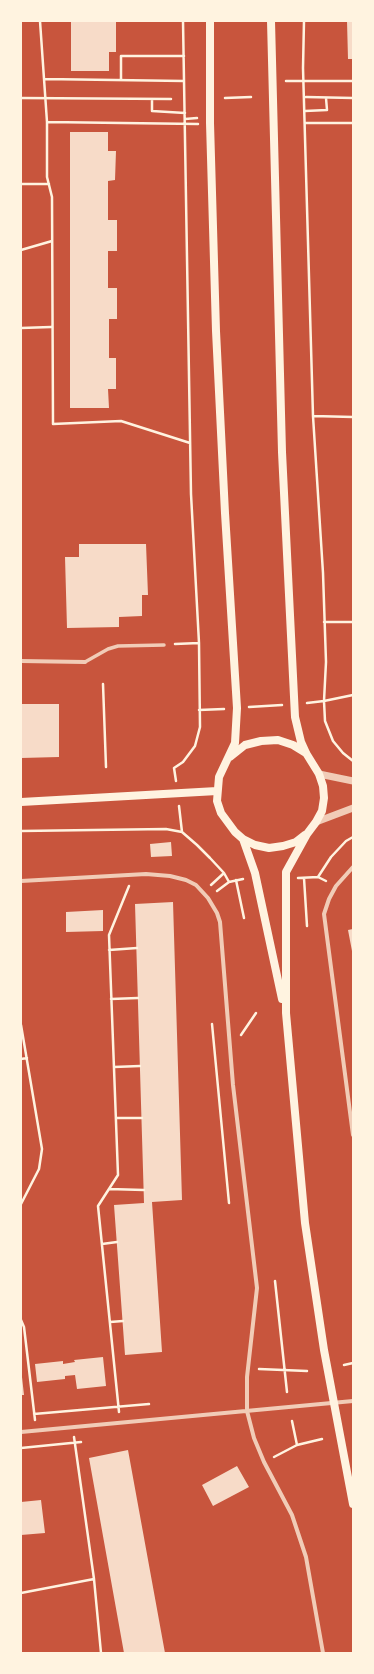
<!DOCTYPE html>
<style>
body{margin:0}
#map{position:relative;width:374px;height:1674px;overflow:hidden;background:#c8553d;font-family:Overpass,sans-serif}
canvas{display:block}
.frame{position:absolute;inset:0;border:22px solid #fff3e0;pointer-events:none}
</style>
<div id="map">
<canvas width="374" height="1674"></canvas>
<div class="frame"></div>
</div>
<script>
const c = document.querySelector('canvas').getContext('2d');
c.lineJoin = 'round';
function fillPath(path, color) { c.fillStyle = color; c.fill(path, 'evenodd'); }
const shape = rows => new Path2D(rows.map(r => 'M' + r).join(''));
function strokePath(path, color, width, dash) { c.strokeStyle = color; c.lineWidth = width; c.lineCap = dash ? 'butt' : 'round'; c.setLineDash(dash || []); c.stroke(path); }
fillPath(shape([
 [71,21,116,21,116,52,109,52,109,71,71,71],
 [347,21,353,21,353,59,348,59],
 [70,132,108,132,108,151,116,151,115,180,108,181,108,220,117,220,117,251,108,251,108,288,117,288,117,319,109,319,109,358,116,358,116,389,108,389,109,408,70,408],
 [79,544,146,544,148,595,142,595,142,616,119,617,119,627,67,628,65,557,79,557],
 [21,704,59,704,59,757,21,758],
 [171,842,172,856,151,857,150,844],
 [173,902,182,1200,152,1202,162,1352,125,1355,114,1205,144,1203,135,904],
 [103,910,103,931,66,932,66,912],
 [353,929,353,951,352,951,348,930],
 [103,1357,106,1386,77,1389,75,1375,65,1376,65,1379,37,1382,35,1364,63,1361,63,1364,75,1362,74,1360],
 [21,1368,24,1395,21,1395],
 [128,1450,165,1653,124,1653,89,1458],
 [237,1466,249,1487,213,1506,202,1485],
 [41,1500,45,1533,21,1535,21,1502]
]), '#f7dbc8');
strokePath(shape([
 [40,21,47,122,198,124],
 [304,21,303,68,313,416,323,573,326,662,324,701,325,721,333,741,343,753,353,761],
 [44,79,184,81],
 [121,80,121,56,184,56],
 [286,81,353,81],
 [306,97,353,98],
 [21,98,171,99],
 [225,98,251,97],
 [152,99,152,111,185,113],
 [305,111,327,110,326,98],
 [185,119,197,118],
 [47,122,47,177,52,197,53,424,121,421,190,443],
 [305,123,353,123],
 [21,184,49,184],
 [21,250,52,241],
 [21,328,51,327],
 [313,416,353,417],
 [324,622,353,622],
 [175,644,199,643],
 [103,684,106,767],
 [307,703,324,701,353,695],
 [249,707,282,705],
 [199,710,224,709],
 [176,781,174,768,183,762,195,746,200,727,199,643,191,494,183,21],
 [179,806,182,832,197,845,210,858,224,873,229,882],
 [21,831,166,829,182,832],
 [318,877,331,857,346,841,353,837],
 [298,878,318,877,326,881],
 [304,878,307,926],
 [236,880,244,918],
 [211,885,224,873],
 [217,891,229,882,243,879],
 [109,950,137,948],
 [111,999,138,998],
 [212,1024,229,1203],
 [21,1025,42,1149,39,1169,21,1204],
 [241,1035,256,1013],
 [21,1059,27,1058],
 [114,1067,140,1066],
 [116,1118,142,1118],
 [109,1189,144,1190],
 [102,1244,117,1242],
 [275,1281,287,1392],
 [21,1320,24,1327,35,1420],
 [110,1322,123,1321],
 [344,1365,353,1363],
 [259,1369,307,1371],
 [119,1412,98,1206,118,1175,109,935,129,886],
 [34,1414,149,1404],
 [292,1421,297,1445],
 [74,1437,94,1579,101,1653],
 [21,1448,81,1442],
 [274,1457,297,1445,322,1439],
 [21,1593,94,1579]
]), '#fff3e0', 2.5);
strokePath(shape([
 [85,662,108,649,118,646,164,645]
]), '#f1ccb7', 3.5);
strokePath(shape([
 [21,661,85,662],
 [353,867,336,886,329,899,324,914,353,1135],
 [21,881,146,874,170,876,186,880,196,885,208,898,217,913,220,922,233,1085,257,1288,247,1377,247,1411,254,1438,264,1462,292,1515,306,1557,323,1653],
 [21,1432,353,1401]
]), '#f1ccb7', 4);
strokePath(shape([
 [319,774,353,781],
 [316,822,353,808]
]), '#f1ccb7', 7);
strokePath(shape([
 [210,21,210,123,216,331,225,513,237,708,235,743,219,777,217,801,221,813,235,832,243,839,255,845,269,848,283,846,296,842,305,835],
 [271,21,282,452,295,717,301,742,306,753,319,774,323,786,324,798,322,811,316,822,307,834,286,872,286,1013,305,1223,324,1350,353,1504],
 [230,757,245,745,261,741,278,740,293,745,306,753],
 [21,802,217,791],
 [243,839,255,873,282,999]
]), '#fff3e0', 8);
</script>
